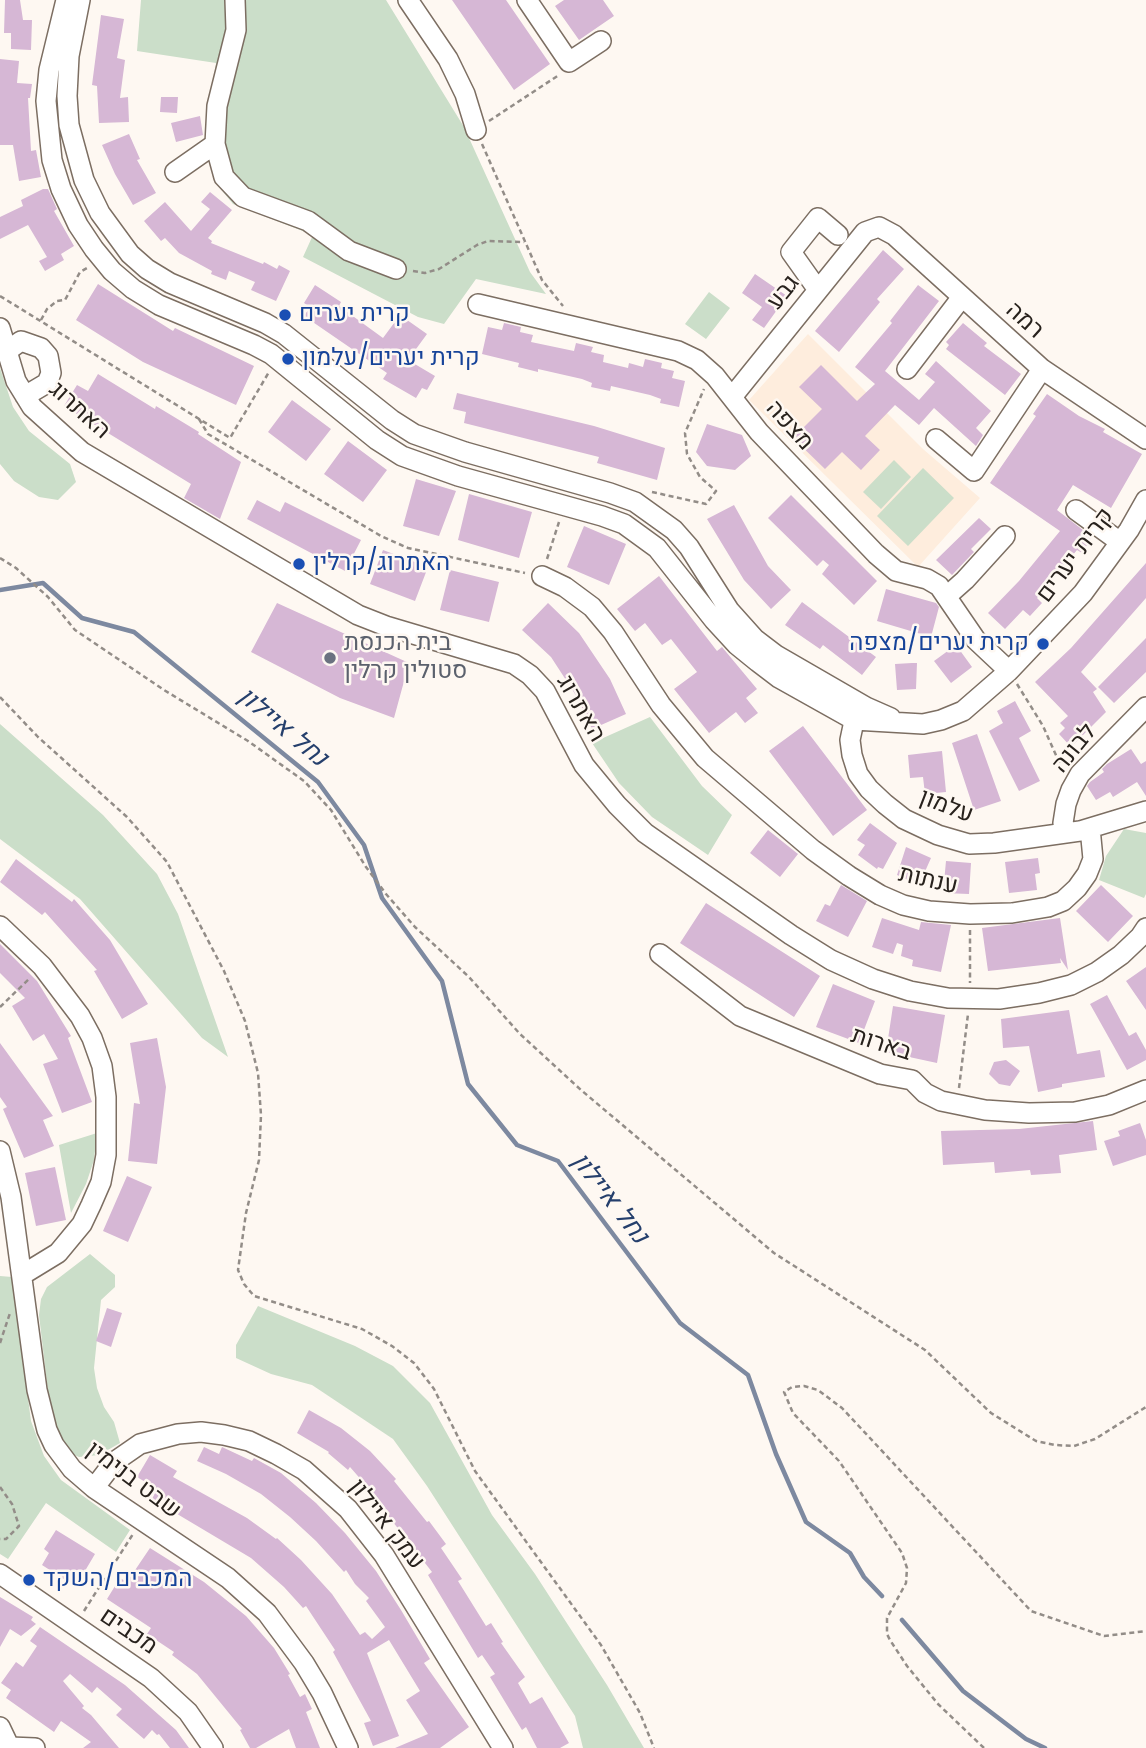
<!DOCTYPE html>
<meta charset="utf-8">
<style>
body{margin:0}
canvas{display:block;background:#fef8f2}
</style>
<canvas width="1146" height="1748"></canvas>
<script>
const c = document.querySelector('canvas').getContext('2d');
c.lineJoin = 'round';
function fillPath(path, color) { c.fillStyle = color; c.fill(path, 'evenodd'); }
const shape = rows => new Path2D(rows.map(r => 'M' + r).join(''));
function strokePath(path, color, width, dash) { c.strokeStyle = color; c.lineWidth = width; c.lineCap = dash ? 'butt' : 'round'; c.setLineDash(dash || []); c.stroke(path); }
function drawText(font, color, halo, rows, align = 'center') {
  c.font = font + ' Poppins,Heebo,sans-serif'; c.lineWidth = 5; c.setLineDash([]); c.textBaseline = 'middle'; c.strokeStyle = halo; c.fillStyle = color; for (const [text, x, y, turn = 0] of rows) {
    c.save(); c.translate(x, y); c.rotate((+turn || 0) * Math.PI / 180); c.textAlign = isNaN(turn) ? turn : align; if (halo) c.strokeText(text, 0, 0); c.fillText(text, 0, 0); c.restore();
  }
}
fillPath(shape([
 [808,334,923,449,980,498,918,567,749,400]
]), '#feeddd');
fillPath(shape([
 [141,0,386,0,464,127,530,272,546,294,476,279,444,324,418,317,303,257,313,235,233,204,219,187,206,142,216,63,137,51],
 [709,292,730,308,706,339,685,324],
 [0,368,13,407,29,431,70,464,76,482,58,500,39,497,14,481,0,464],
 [894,460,911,477,881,509,863,492],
 [923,468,954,498,908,546,877,516],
 [650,717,702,786,732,815,708,855,652,817,619,783,592,743],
 [0,724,103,815,157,874,178,914,228,1057,202,1038,80,899,0,839],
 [1124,829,1146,833,1146,894,1144,898,1099,880,1106,856],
 [97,1133,94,1160,86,1184,71,1213,59,1145],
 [90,1254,115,1275,115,1287,101,1300,94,1368,97,1388,104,1407,114,1422,120,1443,99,1455,79,1457,68,1452,56,1430,49,1400,39,1315,41,1299,47,1287],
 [0,1276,12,1277,31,1421,44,1456,61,1480,130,1530,116,1552,46,1503,8,1559,0,1554],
 [258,1306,355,1346,393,1366,430,1403,492,1515,535,1574,607,1685,644,1748,583,1748,575,1716,427,1486,393,1439,312,1385,271,1374,236,1358,236,1345]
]), '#cbdec9');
strokePath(shape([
 [0,590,43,583,82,618,134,632,318,782,364,845,382,898,442,981,468,1084,517,1145,558,1161,680,1323,748,1375,776,1454,806,1522,850,1553,864,1577,882,1596],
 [902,1620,963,1691,1026,1739,1045,1748]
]), '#7d89a0', 4.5);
fillPath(shape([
 [5,0,20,0,23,20,32,20,31,50,11,49,11,33,4,33],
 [452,0,506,0,550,64,514,90],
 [564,0,603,0,614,16,579,40,555,6],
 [101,15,124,19,117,58,125,60,120,98,128,97,129,122,99,123,97,86,92,85],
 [0,59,19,61,17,83,32,84,30,98,28,98,31,151,36,150,41,177,19,181,13,145,0,145],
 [161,97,178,97,177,113,160,112],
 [200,116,203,135,176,142,171,123],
 [129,134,140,159,137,160,156,193,133,205,115,174,102,145],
 [43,189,48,189,57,209,54,211,74,246,61,254,64,260,45,271,39,261,47,257,28,225,0,239,0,217,23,206,21,200],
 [210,192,232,210,208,238,212,241,211,243,263,264,264,262,277,269,279,265,290,271,276,301,251,290,255,282,229,271,226,280,211,274,212,271,179,253,165,238,161,241,144,221,165,202,191,231,210,209,201,202],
 [883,250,904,269,877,299,880,302,839,352,815,331],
 [755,274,787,296,764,328,752,320,762,307,742,293],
 [98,284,173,331,175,328,254,366,236,405,143,362,76,320],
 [315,285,341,302,339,306,383,338,400,315,427,334,408,360,435,376,427,390,422,388,416,398,383,379,387,373,304,316,310,307,304,303],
 [918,285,939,301,885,371,919,400,935,382,925,374,936,361,991,411,976,428,983,435,976,446,934,408,919,425,895,405,865,436,880,450,861,470,842,452,825,469,793,438,822,409,799,387,821,365,857,401,875,384,855,367,892,323,890,321],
 [504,323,521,327,520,332,533,335,531,342,574,351,576,343,593,347,591,352,604,355,603,362,628,368,629,363,643,367,645,359,662,363,661,368,674,371,672,378,685,381,679,407,660,403,661,399,650,395,611,386,610,391,591,387,592,383,582,379,538,369,538,372,518,367,519,363,482,354,488,327,502,330],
 [963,323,987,343,984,346,1021,374,1005,395,946,349,949,345,946,342],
 [98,374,155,409,156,406,199,432,198,434,241,462,220,519,184,498,191,484,64,406,77,385,88,391],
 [457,393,594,426,665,448,657,480,597,463,599,457,464,423,466,412,453,409],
 [1047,394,1079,416,1105,429,1103,432,1142,454,1111,508,1073,485,1057,510,1092,537,1082,553,1077,550,1037,598,1042,603,1030,616,1023,610,1005,629,988,613,1019,581,1060,531,990,483,1036,416,1033,414],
 [292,400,331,429,306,461,268,432],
 [707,424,742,435,751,456,735,470,707,466,696,452],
 [348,441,387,470,363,502,324,474],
 [416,479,456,491,439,536,403,526],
 [469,494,532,512,519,558,458,540],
 [791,495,877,581,854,605,822,574,829,565,823,560,817,566,768,518],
 [257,500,280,512,285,502,361,540,345,571,247,519],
 [734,505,768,566,791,590,771,609,744,580,707,519],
 [979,518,991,529,971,549,974,552,952,575,936,560],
 [584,526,626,544,609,585,567,567],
 [383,550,428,567,415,601,370,584],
 [1146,563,1146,598,1081,672,1097,689,1093,692,1106,712,1071,747,1059,734,1065,728,1060,723,1068,716,1035,682,1071,648],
 [450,570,499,582,489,622,440,610],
 [659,576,717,651,722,647,757,689,746,698,758,713,745,723,736,712,709,733,674,689,697,672,671,639,662,645,645,623,635,631,617,609],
 [886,589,936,603,939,607,931,637,877,621],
 [802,602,876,657,862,675,823,645,820,649,785,625],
 [277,603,409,663,394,718,340,698,251,652],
 [548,603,579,633,610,679,626,714,592,729,577,697,551,657,522,630],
 [1146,638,1146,672,1114,703,1098,687],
 [956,645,972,667,951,683,934,661],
 [912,663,917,663,916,689,897,690,895,664],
 [1015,701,1031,731,1019,738,1040,781,1019,791,989,731,1003,723,997,711],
 [803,726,867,810,833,836,769,751],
 [977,734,1001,801,974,810,952,743],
 [1131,749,1141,764,1146,761,1146,796,1137,782,1113,797,1110,792,1096,800,1087,786,1090,782,1104,772,1102,769,1107,764],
 [942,751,946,792,925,794,923,777,910,778,908,755],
 [870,823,897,843,883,869,878,867,877,869,858,855,865,845,857,840],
 [768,830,798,854,780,877,750,853],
 [906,847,931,858,919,885,897,875],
 [1038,858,1040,873,1035,874,1037,890,1009,893,1005,862],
 [16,859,72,902,74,899,110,940,148,1004,122,1019,94,971,97,970,45,912,42,915,0,882],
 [946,861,971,863,969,894,943,893],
 [841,885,867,901,848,937,816,921,825,904,830,906],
 [1101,885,1133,916,1108,942,1076,911],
 [706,903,820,976,794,1017,680,943],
 [882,918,919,930,921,922,951,925,941,972,912,966,913,960,901,956,903,945,897,943,893,954,872,947],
 [1060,918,1068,970,1060,958,1061,963,988,971,982,928],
 [0,944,37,981,71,1036,68,1038,92,1102,62,1113,43,1064,58,1059,44,1034,33,1041,12,1006,25,998,0,973],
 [1146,967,1146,1010,1126,981],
 [833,984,875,1001,859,1043,816,1027],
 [1107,995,1129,1036,1136,1032,1146,1050,1146,1060,1127,1070,1090,1004],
 [893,1006,945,1015,937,1063,886,1052],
 [1069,1010,1077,1054,1100,1050,1105,1077,1062,1084,1062,1087,1038,1092,1029,1046,1003,1048,1001,1019],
 [157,1038,166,1087,157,1164,128,1161,134,1103,140,1104,130,1043],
 [0,1043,53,1116,43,1120,54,1146,24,1158,3,1109,7,1107,0,1097],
 [1006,1060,1020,1071,1010,1086,999,1084,989,1074,994,1062],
 [1093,1121,1097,1150,1059,1155,1061,1173,1031,1175,1030,1170,995,1173,994,1162,943,1165,941,1131,1019,1129],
 [1140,1123,1146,1140,1146,1155,1113,1166,1104,1141,1120,1136,1118,1131],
 [55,1167,66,1220,36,1226,25,1173],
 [127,1176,152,1187,128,1242,103,1231],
 [107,1308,122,1313,111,1347,96,1341],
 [309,1410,341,1428,370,1451,396,1479,394,1481,427,1522,429,1521,446,1544,441,1548,462,1579,458,1581,486,1626,491,1623,503,1642,501,1643,525,1677,518,1683,530,1704,542,1697,569,1743,560,1748,537,1748,526,1727,522,1730,490,1677,495,1674,482,1655,478,1658,428,1575,432,1572,382,1508,384,1506,350,1467,348,1470,328,1453,329,1452,297,1433],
 [204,1447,219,1454,222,1447,252,1461,254,1458,281,1473,316,1503,345,1533,376,1571,401,1610,430,1659,424,1663,469,1727,440,1748,395,1748,428,1734,406,1700,420,1691,389,1640,367,1653,399,1736,373,1746,364,1723,371,1721,333,1652,335,1650,306,1606,303,1608,284,1587,251,1558,152,1499,157,1489,137,1477,150,1455,177,1471,173,1477,247,1518,276,1539,277,1538,301,1560,332,1594,360,1635,365,1632,372,1639,385,1627,366,1601,369,1598,355,1584,346,1570,344,1572,316,1541,290,1517,261,1494,226,1474,197,1461],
 [56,1530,95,1554,79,1581,73,1577,70,1583,42,1565,49,1553,44,1549],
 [150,1548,204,1582,246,1616,274,1648,290,1674,288,1675,300,1697,305,1694,312,1709,306,1712,320,1748,296,1748,289,1729,256,1748,250,1748,240,1730,242,1729,197,1674,172,1655,174,1652,147,1634,151,1628,107,1599,120,1578,127,1582],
 [0,1597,33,1617,31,1620,36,1624,21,1636,10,1629,0,1647],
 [40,1627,125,1685,176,1730,189,1748,170,1748,159,1734,157,1735,152,1730,144,1739,116,1715,122,1709,97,1687,92,1693,70,1674,63,1681,84,1706,82,1708,91,1715,119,1748,83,1748,91,1742,61,1721,54,1732,6,1698,11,1690,1,1683,16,1662,23,1667,37,1646,30,1641]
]), '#d6b7d5');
const minor = shape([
 [66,0,49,70,46,101,52,160,61,189,78,225,94,249,112,271,133,289,159,305,254,345,271,354,377,440,402,456,458,476,602,516,624,524,657,548,714,620,737,645,758,662,779,678,854,720,923,724,941,720,963,711,1009,671,1083,593,1129,530,1146,500],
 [80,0,69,56,67,96,69,125,84,180,100,213,130,254,147,269,170,283,265,323,284,334,392,420,414,434,465,452,610,493,635,502,674,530,689,547,729,610,755,639,776,655,866,707,891,718],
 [235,0,236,30,217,106,215,144,224,177,243,197,308,221,349,251,396,269],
 [408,0,448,59,465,94,476,130],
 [527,0,569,62,601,41],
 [175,172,215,144],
 [818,290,791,252,818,218,838,235],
 [478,304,678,351,697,360,715,376,759,432,876,554,896,571,927,579,939,586,976,640,1009,671],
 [0,328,16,381,32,407,82,452,358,615,386,626,514,664,530,675,545,691,584,765,617,805,645,833,791,935,831,960,873,979,910,991,948,998,999,999,1039,993,1071,985,1097,972,1121,955,1140,937,1146,928],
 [7,351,21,341,41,348,48,356,51,373,47,383,25,396],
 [907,369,962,297],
 [732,397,865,232,879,227,894,235,1042,369,1146,439],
 [936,439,974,471,1042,369],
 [1076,510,1120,542],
 [542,576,565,587,592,607,613,632,661,705,705,758,813,850,849,876,880,895,903,905,929,911,970,914,1012,913,1048,907,1063,901,1077,888,1087,874,1093,859,1090,828],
 [947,596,965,580,1005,536],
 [857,707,850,740,852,755,858,774,869,789,885,804,904,819,938,835,969,844,994,843,1080,831,1146,811],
 [1065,833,1063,823,1066,804,1071,790,1080,774,1146,707],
 [0,926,42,966,80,1016,92,1038,102,1066,106,1097,106,1155,101,1182,91,1205,82,1224,58,1253,22,1275],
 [660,954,740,1016,880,1074,912,1080,925,1093,941,1101,985,1110,1029,1113,1075,1112,1109,1105,1146,1090],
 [0,1151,11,1197,37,1390,47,1430,54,1445,72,1469,94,1488,228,1578,267,1613,304,1663,322,1693,348,1748],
 [94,1488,114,1462,140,1444,178,1434,201,1432,224,1435,249,1441,276,1454,304,1470,348,1509,384,1555,503,1748],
 [0,1574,151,1678,188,1712,213,1748],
 [0,1727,10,1748],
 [10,1747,35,1748]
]);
strokePath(minor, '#7c6e62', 22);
strokePath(shape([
 [489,121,559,75],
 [482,144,542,280,563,306],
 [413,271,425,273,439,269,477,245,488,241,524,242],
 [0,296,230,438,269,372],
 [41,320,47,309,57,301,65,300,80,272,87,268],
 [199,419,208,434,381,536,408,548,525,573],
 [652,492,706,504,716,491,700,477,687,454,685,433,704,389],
 [0,558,16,568,48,597,75,630,164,690,248,741,304,781,331,810,366,867,386,894,415,927,469,977,520,1034,581,1090,774,1253,925,1350,991,1413,1036,1441,1055,1445,1074,1446,1095,1439,1146,1407],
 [547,559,559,522],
 [1017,684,1043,726,1063,771],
 [0,697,38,737,127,817,167,862,224,971,245,1021,258,1073,261,1115,259,1160,246,1213,238,1270,244,1284,254,1296,362,1329,392,1346,414,1363,434,1389,475,1471,601,1645,640,1713,654,1748],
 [970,930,970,983],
 [0,1007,30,978],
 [959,1088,968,1014],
 [0,1343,10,1313],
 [0,1487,12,1504,19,1526,6,1539,0,1539],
 [84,1611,133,1534],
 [984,1748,938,1704,907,1666,890,1640,887,1634,887,1618,906,1583,907,1568,902,1553,839,1461,793,1413,784,1392,792,1387,804,1386,818,1390,842,1408,1031,1611,1104,1636,1146,1631]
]), '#938d88', 2.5, [5, 3.5]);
strokePath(minor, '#fff', 19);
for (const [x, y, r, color] of [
 [285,315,7,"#1a4fb4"],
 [288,359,7,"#1a4fb4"],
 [299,564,7,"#1a4fb4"],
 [1043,644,7,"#1a4fb4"],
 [330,658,7,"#6b7280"],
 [29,1580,7,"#1a4fb4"]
]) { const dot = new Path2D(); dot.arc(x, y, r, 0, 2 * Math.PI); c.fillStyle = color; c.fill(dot); strokePath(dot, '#fef8f2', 2.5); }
drawText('24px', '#28221d', '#fef8f2', [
 ["גבע",784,293,-51],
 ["רמה",1024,321,42],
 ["האתרוג",79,411,42],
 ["מצפה",789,426,48],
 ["קרית יערים",1076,556,-53],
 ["האתרוג",580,709,60],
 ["לבונה",1075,749,-51],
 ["עלמון",946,807,21],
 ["ענתות",928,881,13],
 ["בארות",881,1045,18],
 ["שבט בנימין",133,1481,37],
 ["עמק איילון",386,1525,52],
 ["מכבים",128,1632,34]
]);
drawText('24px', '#164399', '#fef8f2', [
 ["קרית יערים",299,315],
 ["קרית יערים/עלמון",302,359],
 ["האתרוג/קרלין",313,564],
 ["קרית יערים/מצפה",1029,644,"right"],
 ["המכבים/השקד",43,1580]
], 'left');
drawText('24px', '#5b616d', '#fef8f2', [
 ["בית הכנסת",344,644],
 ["סטולין קרלין",344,672]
], 'left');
drawText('italic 26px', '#253f6c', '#fef8f2', [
 ["נחל איילון",282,728,40],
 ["נחל איילון",609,1199,52]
]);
</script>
